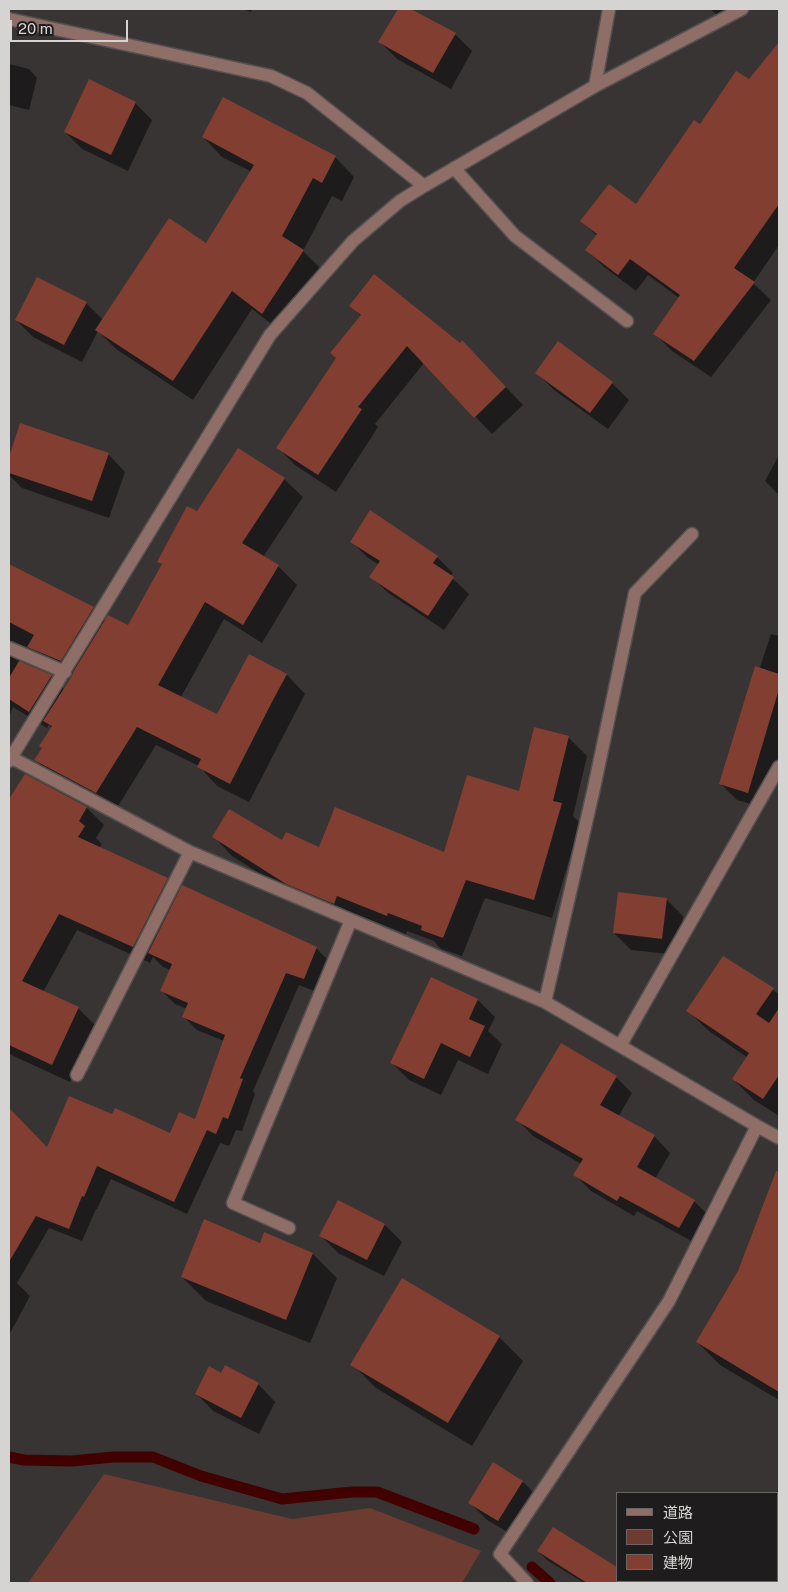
<!DOCTYPE html>
<meta charset="utf-8">
<style>
body{margin:0}
#map{position:relative;width:788px;height:1592px;overflow:hidden;background:#383433;font-family:"Public Sans","Noto Sans JP",sans-serif}
canvas{display:block}
.frame{position:absolute;inset:0;border:10px solid #d6d4d3;pointer-events:none}
.legend{position:absolute;left:616px;top:1492px;width:162px;height:90px;box-sizing:border-box;background:#1e1c1c;border:1px solid #686665;margin:0;padding:6px 9px;list-style:none;font-size:15px;color:#d6d4d3}
.legend li{display:flex;align-items:center;gap:10px;height:25px}
.legend b{width:25px;border:1px solid #686665}
.scale{position:absolute;left:10px;top:20px;width:118px;height:22px;box-sizing:border-box;border:2px solid #d6d4d3;border-top:0;padding-left:6px;font-size:15px;line-height:18px;white-space:nowrap;color:#d6d4d3;-webkit-text-stroke:4px #1e1c1c;paint-order:stroke}
</style>
<div id="map">
<canvas width="788" height="1592"></canvas>
<div class="frame"></div>
<ul class="legend">
<li><b style="height:6px;background:#8e6e66"></b>道路</li>
<li><b style="height:14px;background:#6d3b30"></b>公園</li>
<li><b style="height:14px;background:#823e31"></b>建物</li>
</ul>
<div class="scale">20 m</div>
</div>
<script>
const c = document.querySelector('canvas').getContext('2d');
c.lineJoin = 'round';
function fillPath(path, color) { c.fillStyle = color; c.fill(path, 'evenodd'); }
const shape = rows => new Path2D(rows.map(r => 'M' + r).join(''));
function strokePath(path, color, width, dash) { c.strokeStyle = color; c.lineWidth = width; c.lineCap = dash ? 'butt' : 'round'; c.setLineDash(dash || []); c.stroke(path); }
fillPath(shape([
 [104,1474,292,1519,370,1508,481,1551,462,1583,28,1583]
]), '#6d3b30');
fillPath(shape([
 [242,9,252,9,251,12],
 [399,9,408,9,455,34,472,51,451,89,397,59,380,42],
 [710,9,729,9,721,18],
 [9,64,29,69,37,78,29,110,9,105],
 [779,70,779,245,753,283,771,300,711,377,672,351,655,334,679,298,648,275,636,291,604,267,587,250,597,236,582,221,636,205,700,126,733,106],
 [135,103,152,120,128,171,82,149,65,132],
 [203,137,335,157,354,177,342,201,332,196,303,251,322,270,282,332,252,309,193,400,116,349,98,331,82,362,33,337,16,320,86,303,103,320,206,244,252,172,222,157],
 [350,305,479,359,523,405,492,434,424,363,375,424,378,427,336,492,295,465,278,448,337,359,361,316],
 [559,343,612,383,629,400,608,429,554,390,537,373],
 [21,425,108,454,125,472,109,518,22,488,9,475,9,461],
 [779,455,779,495,765,481],
 [284,479,303,497,263,557,278,566,297,585,262,643,224,619,181,697,217,716,249,655,287,675,305,694,249,802,217,786,199,766,156,745,115,811,54,779,36,760,44,748,52,728,49,724,47,728,13,707,9,717,9,566,93,608,106,621,129,627,163,566,159,561,197,513],
 [30,657,74,676,65,690,51,676,19,662,20,659],
 [351,541,437,557,453,573,450,576,469,594,444,630,387,592,371,576,379,565,367,557],
 [771,634,779,636,779,757,764,808,737,800,721,784],
 [568,737,587,756,573,816,580,823,552,918,485,898,462,956,441,949,434,941,407,931,406,934,356,914,353,922,307,903,232,856,214,837,282,842,320,849,445,854,520,792],
 [26,776,87,808,104,825,96,838,102,844,99,848,167,879,180,892,316,948,329,961,317,992,299,985,253,1091,255,1094,242,1131,236,1130,229,1146,220,1143,187,1214,111,1179,97,1209,96,1209,82,1241,49,1228,17,1283,30,1296,9,1335,9,1110,48,1149,113,1116,171,1135,196,1120,224,1041,197,1030,183,1016,187,1009,175,1004,162,991,170,970,163,967,153,957,150,963,77,930,43,992,78,1008,96,1026,70,1082,9,1054,9,801],
 [666,899,683,916,679,955,631,950,614,933],
 [724,957,779,994,779,1116,754,1100,733,1079,748,1058,709,1031,688,1011],
 [432,979,478,1000,495,1017,488,1031,502,1044,488,1074,458,1060,441,1095,409,1080,392,1063],
 [616,1077,632,1093,618,1117,654,1136,670,1153,655,1179,694,1201,710,1217,695,1243,637,1211,634,1216,591,1191,575,1175,581,1164,533,1136,517,1119],
 [766,1201,779,1206,779,1400,720,1365,697,1342,739,1271],
 [338,1202,385,1225,402,1242,384,1276,338,1253,321,1236],
 [265,1234,313,1254,337,1278,310,1343,206,1301,182,1277,261,1244],
 [499,1337,523,1361,472,1446,376,1388,352,1364],
 [225,1367,258,1384,275,1402,259,1434,213,1411,196,1393,222,1375],
 [493,1464,523,1482,540,1499,516,1537,487,1520,470,1503],
 [538,1551,617,1581,634,1581,636,1583,584,1583,547,1560]
]), '#0007');
strokePath(shape([
 [9,1457,24,1460,72,1461,113,1457,153,1457,201,1476,282,1499,352,1492,377,1492,474,1529],
 [532,1567,550,1583]
]), '#410100', 11);
fillPath(shape([
 [398,9,411,9,456,33,433,73,378,42],
 [779,42,779,204,734,268,755,282,694,361,653,334,680,295,630,259,618,275,585,250,597,234,580,221,609,184,636,204,694,120,700,124,736,71,749,79],
 [89,79,136,102,111,155,64,132],
 [223,97,336,156,322,183,313,178,282,236,304,250,262,314,232,291,173,381,95,330,169,218,206,243,254,165,202,137],
 [374,274,460,343,462,340,506,387,474,418,407,346,358,407,362,409,318,475,276,448,336,358,330,353,361,315,349,306],
 [37,277,87,302,64,345,15,320],
 [558,341,613,382,590,413,535,373],
 [20,423,109,453,92,501,9,473,9,457],
 [238,448,285,478,242,543,279,565,243,625,205,602,158,685,217,714,249,654,287,674,273,700,230,784,197,767,201,759,137,727,96,793,34,760,42,748,39,746,52,726,43,721,72,676,73,672,108,615,128,625,162,564,157,562,187,506,197,511],
 [370,510,438,556,433,563,454,577,428,616,369,577,380,561,350,542],
 [9,564,94,607,61,661,27,647,34,635,9,622],
 [19,661,52,675,29,712,9,699,9,678],
 [755,666,779,674,779,689,748,793,719,784],
 [534,727,569,736,553,801,562,803,534,900,466,880,443,938,421,930,422,926,388,913,387,916,337,896,334,904,286,884,212,837,229,809,282,840,286,832,319,847,335,807,444,852,467,775,519,791],
 [25,774,87,807,79,821,85,826,78,837,168,878,133,947,59,914,22,981,79,1007,52,1065,9,1045,9,799],
 [182,885,317,947,304,979,286,973,240,1078,243,1079,228,1119,223,1117,216,1134,207,1130,174,1202,97,1166,84,1197,82,1196,69,1229,36,1216,9,1262,9,1108,47,1147,69,1096,112,1114,115,1108,170,1133,179,1112,195,1119,225,1035,182,1017,188,1003,160,991,172,964,148,953],
 [618,892,667,898,662,939,613,933],
 [723,956,774,988,756,1014,769,1023,779,1008,779,1075,763,1099,732,1079,749,1053,686,1011],
 [431,977,478,999,469,1019,485,1026,470,1057,441,1043,424,1079,390,1063],
 [561,1043,617,1076,600,1105,655,1135,637,1167,695,1200,679,1228,620,1196,617,1201,573,1175,583,1159,515,1120],
 [776,1171,779,1171,779,1392,696,1342,738,1271],
 [338,1200,385,1224,367,1260,319,1236],
 [204,1219,260,1243,264,1232,313,1253,286,1320,181,1277],
 [402,1278,500,1336,448,1423,350,1365],
 [225,1365,259,1383,241,1418,195,1394,209,1366,221,1373],
 [493,1462,523,1481,498,1521,468,1503],
 [553,1527,617,1567,617,1581,630,1581,628,1583,587,1583,537,1551]
]), '#823e31');
const minor = shape([
 [9,19,271,76,307,93,424,186],
 [595,86,609,9],
 [454,168,515,236,627,321],
 [9,648,65,672],
 [12,758,190,852,545,1002,757,1126,779,1138],
 [9,761,270,335,353,241,400,201,424,186,595,86,742,9],
 [545,1002,594,788,635,593,692,534],
 [620,1046,779,767],
 [77,1075,190,852],
 [289,1228,233,1203,351,920],
 [527,1583,500,1554,669,1301,757,1126]
]);
strokePath(minor, '#545150', 15);
strokePath(minor, '#8e6e66', 12);
</script>
